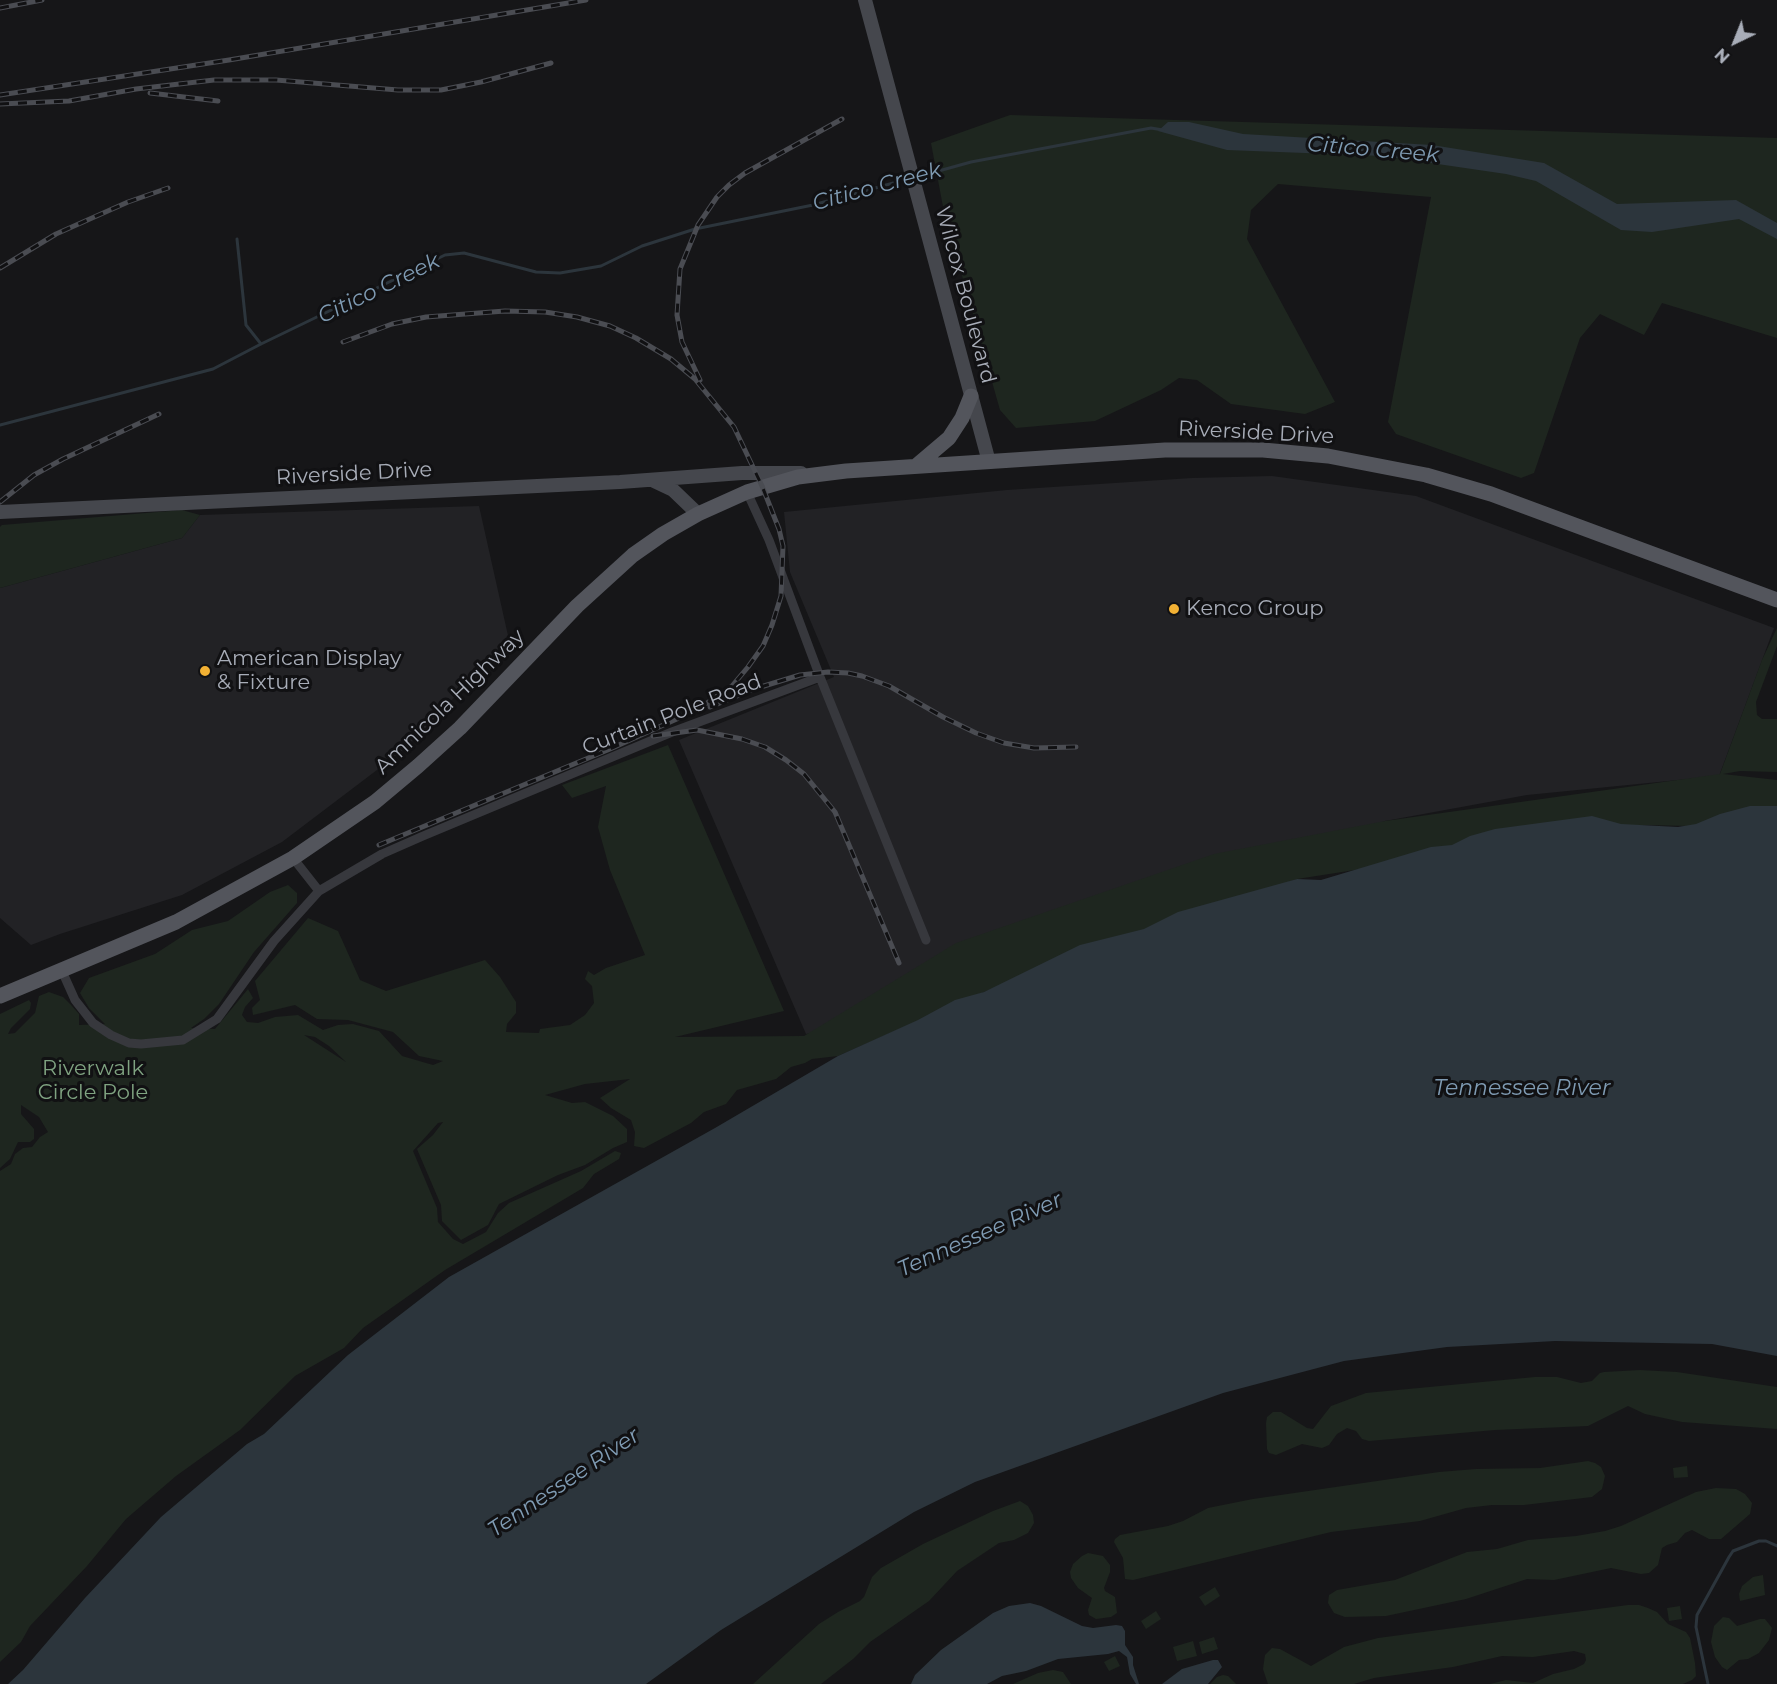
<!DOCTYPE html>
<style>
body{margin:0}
#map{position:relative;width:1777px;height:1684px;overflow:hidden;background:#161618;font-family:Montserrat,sans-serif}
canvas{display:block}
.north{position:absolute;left:1705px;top:12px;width:60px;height:60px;-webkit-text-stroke:4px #111113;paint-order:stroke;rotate:223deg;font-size:16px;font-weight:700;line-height:24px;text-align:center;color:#a8adb8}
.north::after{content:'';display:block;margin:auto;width:21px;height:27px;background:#a8adb8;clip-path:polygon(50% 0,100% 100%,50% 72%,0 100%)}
</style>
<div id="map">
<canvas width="1777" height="1684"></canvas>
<div class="north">N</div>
</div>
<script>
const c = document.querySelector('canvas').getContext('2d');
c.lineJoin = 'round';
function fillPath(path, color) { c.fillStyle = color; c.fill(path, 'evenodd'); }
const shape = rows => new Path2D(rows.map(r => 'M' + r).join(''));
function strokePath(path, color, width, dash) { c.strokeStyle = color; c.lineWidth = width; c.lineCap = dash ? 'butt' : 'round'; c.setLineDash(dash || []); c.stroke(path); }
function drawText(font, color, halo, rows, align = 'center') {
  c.font = font + ' Montserrat,sans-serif'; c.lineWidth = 6; c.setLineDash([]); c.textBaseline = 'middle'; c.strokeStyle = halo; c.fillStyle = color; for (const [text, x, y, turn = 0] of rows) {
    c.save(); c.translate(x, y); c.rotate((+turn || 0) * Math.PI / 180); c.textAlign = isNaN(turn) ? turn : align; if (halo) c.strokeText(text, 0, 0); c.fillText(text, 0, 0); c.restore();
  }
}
fillPath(shape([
 [1272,476,1416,496,1774,628,1719,776,1527,795,1385,821,836,1029,806,1034,679,740,834,677,790,572,784,512,1007,490,1192,478],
 [479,506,509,640,406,748,282,842,182,895,60,934,31,945,0,918,0,588,182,538,200,515]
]), '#222225');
fillPath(shape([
 [1010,115,1777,138,1777,338,1662,303,1644,335,1600,314,1580,338,1534,473,1521,478,1396,434,1388,422,1431,197,1278,184,1251,210,1247,239,1335,402,1305,414,1231,404,1197,380,1179,378,1161,390,1095,421,1016,428,1000,410,944,212,931,143],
 [182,510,200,515,182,538,0,588,0,527,2,525],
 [1777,628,1777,646,1756,702,1757,715,1762,719,1777,719,1777,772,1740,771,1723,774,1777,780,1777,828,1644,825,1297,879,984,992,838,1056,812,1059,805,1063,791,1067,776,1079,737,1090,726,1104,704,1112,691,1123,644,1148,634,1146,635,1132,631,1120,611,1108,600,1098,630,1079,585,1084,545,1095,572,1103,585,1102,613,1116,627,1129,627,1142,613,1148,585,1165,558,1175,499,1204,488,1225,461,1240,442,1221,441,1205,417,1149,433,1135,443,1122,438,1123,413,1151,437,1208,438,1222,453,1239,463,1244,486,1232,498,1213,509,1203,581,1171,615,1151,621,1153,619,1159,594,1174,583,1188,445,1270,363,1328,344,1348,295,1376,240,1430,176,1476,126,1519,87,1566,30,1626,21,1642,0,1662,0,1171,11,1164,15,1154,23,1148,32,1147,40,1137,48,1132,39,1117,21,1105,21,1114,34,1129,34,1139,30,1142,18,1142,10,1159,0,1168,0,1014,29,1000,31,1003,30,1009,11,1028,8,1034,15,1033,35,1013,39,996,49,992,63,997,71,1005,79,1014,79,1025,105,1024,89,1008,80,993,89,978,155,954,192,930,228,921,270,892,288,885,297,893,297,903,254,952,219,1004,204,1019,191,1028,215,1029,248,989,253,998,245,1007,242,1015,247,1022,258,1023,275,1017,298,1015,323,1030,338,1025,353,1024,379,1031,402,1056,433,1065,443,1061,419,1056,393,1032,348,1020,317,1019,295,1005,253,1015,252,1008,260,1000,255,981,308,918,338,931,360,980,386,991,485,960,500,977,516,1002,516,1013,507,1024,506,1032,539,1033,540,1029,570,1025,585,1015,594,1003,592,986,585,979,588,971,594,975,606,968,645,955,610,870,598,827,606,786,572,798,562,785,668,745,784,1011,675,1037,804,1036,956,943,1214,854,1385,821,1720,774,1762,660],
 [304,1035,315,1037,329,1046,346,1062],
 [1640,1370,1677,1372,1777,1387,1777,1429,1682,1422,1645,1414,1628,1406,1588,1426,1495,1430,1369,1441,1362,1439,1356,1431,1347,1428,1337,1434,1329,1445,1322,1448,1302,1444,1276,1455,1269,1453,1267,1449,1266,1423,1267,1417,1273,1412,1281,1412,1307,1428,1313,1429,1331,1406,1366,1393,1535,1377,1557,1377,1581,1383,1592,1381,1600,1373,1604,1372],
 [1588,1461,1595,1463,1601,1467,1605,1476,1602,1489,1592,1497,1524,1505,1492,1505,1466,1508,1420,1521,1331,1532,1133,1580,1125,1579,1123,1558,1114,1542,1115,1539,1120,1535,1168,1526,1183,1521,1208,1508,1253,1499,1439,1472,1476,1469,1540,1468],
 [1687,1466,1688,1477,1674,1478,1673,1468],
 [1716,1488,1736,1489,1745,1494,1752,1503,1750,1514,1721,1539,1709,1539,1692,1530,1685,1533,1677,1542,1667,1545,1662,1548,1658,1565,1649,1573,1641,1574,1611,1568,1554,1580,1527,1579,1466,1599,1386,1616,1345,1617,1334,1613,1328,1603,1329,1595,1337,1590,1395,1580,1467,1552,1497,1549,1528,1540,1576,1536,1605,1531,1621,1526,1696,1492],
 [1020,1501,1028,1506,1033,1515,1034,1523,1028,1533,1014,1540,999,1543,957,1571,929,1601,870,1642,853,1659,821,1684,753,1684,819,1624,838,1612,860,1601,864,1597,872,1577,881,1568,923,1544,993,1511],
 [1088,1553,1103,1556,1110,1565,1110,1572,1104,1588,1105,1591,1115,1597,1117,1613,1111,1617,1096,1619,1089,1615,1088,1610,1092,1598,1078,1588,1071,1578,1070,1572,1073,1564,1082,1556],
 [1763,1575,1765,1595,1740,1601,1739,1594,1742,1586,1753,1577],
 [1215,1587,1220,1596,1205,1606,1199,1597],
 [1628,1605,1639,1605,1648,1608,1657,1612,1668,1624,1686,1632,1690,1638,1695,1663,1696,1676,1692,1680,1683,1684,1490,1684,1506,1680,1533,1683,1553,1674,1574,1669,1584,1664,1586,1660,1585,1654,1574,1651,1533,1657,1502,1656,1453,1667,1374,1678,1354,1684,1268,1684,1263,1669,1265,1655,1272,1648,1280,1649,1311,1666,1344,1647,1378,1638],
 [1680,1606,1682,1619,1669,1621,1667,1608],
 [1156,1611,1161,1619,1146,1629,1141,1621],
 [1723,1617,1729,1618,1737,1626,1760,1619,1765,1619,1772,1628,1769,1640,1759,1653,1748,1659,1739,1660,1727,1670,1722,1667,1715,1657,1711,1642,1714,1626],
 [1214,1637,1218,1649,1202,1654,1199,1642],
 [1193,1641,1197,1656,1177,1661,1173,1647],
 [1115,1656,1120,1666,1109,1671,1104,1662],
 [1053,1670,1063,1672,1071,1684,1013,1684,1038,1673],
 [1223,1675,1228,1676,1236,1684,1210,1684,1217,1677]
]), '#1e261f');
fillPath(shape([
 [1168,122,1189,122,1243,134,1432,145,1544,163,1617,204,1736,200,1777,223,1777,239,1739,219,1652,232,1621,230,1536,181,1506,174,1383,156,1227,150,1158,131],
 [1750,806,1777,806,1777,1356,1712,1344,1555,1341,1447,1347,1344,1361,1223,1393,975,1482,914,1512,721,1630,646,1684,8,1684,23,1670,85,1598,161,1517,247,1444,264,1434,348,1355,449,1277,715,1128,838,1056,918,1020,955,1000,984,992,1080,945,1144,929,1178,912,1297,879,1321,880,1431,847,1452,845,1470,836,1495,829,1592,816,1621,824,1678,827,1696,824,1720,814],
 [1030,1603,1041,1606,1082,1626,1093,1628,1116,1625,1122,1626,1125,1631,1125,1645,1133,1657,1133,1665,1139,1684,1136,1684,1130,1674,1127,1657,1119,1651,1108,1654,1058,1659,1026,1671,1002,1676,987,1684,911,1684,915,1675,941,1650,993,1613,1009,1606],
 [1213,1660,1218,1660,1222,1667,1208,1684,1162,1684,1182,1669]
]), '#2c353c');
strokePath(shape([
 [917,177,971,162,1151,128,1163,130],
 [237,239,246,325,261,344],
 [0,425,213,369,261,344,445,255,464,253,536,272,560,273,601,266,642,246,695,229,813,205,908,179],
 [1708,1684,1696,1627,1697,1615,1729,1557,1733,1551,1759,1541,1766,1541,1777,1546]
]), '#2c353c', 3);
strokePath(shape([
 [747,492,769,540,820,677,926,940],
 [293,858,319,891,382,854,423,836,672,732,820,677],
 [62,971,75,1000,93,1023,111,1035,129,1043,141,1044,183,1040,217,1019,274,941,319,891]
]), '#37383d', 9);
strokePath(shape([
 [865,0,989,462],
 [654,481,673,490,698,514],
 [0,512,620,482,742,473,801,473]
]), '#45474d', 14);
strokePath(shape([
 [916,466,949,438,962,418,971,396],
 [0,996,176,922,293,858,375,802,418,766,460,728,577,606,633,555,663,534,698,514,747,492,798,477,846,471,1165,450,1263,450,1328,456,1426,475,1491,494,1777,600]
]), '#53555c', 15);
const rail = shape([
 [0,8,42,0],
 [150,93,218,101],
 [0,95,229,60,586,0],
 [0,104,69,101,136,89,214,80,276,80,398,90,441,90,481,82,551,63],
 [0,268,56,234,128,202,168,188],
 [343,342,392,324,426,317,505,311,545,312,577,317,610,326,636,338,671,359,695,379,734,427,762,486,779,529,783,546,781,596,772,625,763,646,748,667,732,686,707,703,679,718,610,749,379,845],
 [700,380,682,342,677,315,680,269,698,225,717,197,729,185,745,173,842,119],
 [0,502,34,475,63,459,159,414],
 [710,707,754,689,800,675,828,672,848,673,862,676,889,686,943,717,976,733,1004,743,1034,748,1076,747],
 [653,736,697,730,742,739,765,747,786,760,804,774,835,812,899,963]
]);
strokePath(rail, '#4a4c52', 5);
strokePath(rail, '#111113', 3, [9]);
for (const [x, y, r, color] of [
 [1174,609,6,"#f2b134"],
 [205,671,6,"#f2b134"]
]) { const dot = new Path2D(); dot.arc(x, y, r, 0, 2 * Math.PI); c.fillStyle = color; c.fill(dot); strokePath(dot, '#111113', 2); }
drawText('21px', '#a8adb8', '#111113', [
 ["Wilcox Boulevard",965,295,75],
 ["Riverside Drive",1256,433,3],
 ["Riverside Drive",354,474,-3],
 ["Amnicola Highway",450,702,-44],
 ["Curtain Pole Road",672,715,-21]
]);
drawText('21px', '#a8adb8', '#111113', [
 ["Kenco Group",1186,609],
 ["American Display",217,659],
 ["& Fixture",217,683]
], 'left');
drawText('21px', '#7fa381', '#111113', [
 ["Riverwalk",93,1069],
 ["Circle Pole",93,1093]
]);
drawText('italic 22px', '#7f9bb3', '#111113', [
 ["Citico Creek",1373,150,5],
 ["Citico Creek",877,187,-15],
 ["Citico Creek",379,289,-26],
 ["Tennessee River",1522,1089],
 ["Tennessee River",980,1235,-24],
 ["Tennessee River",564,1483,-34]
]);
</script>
